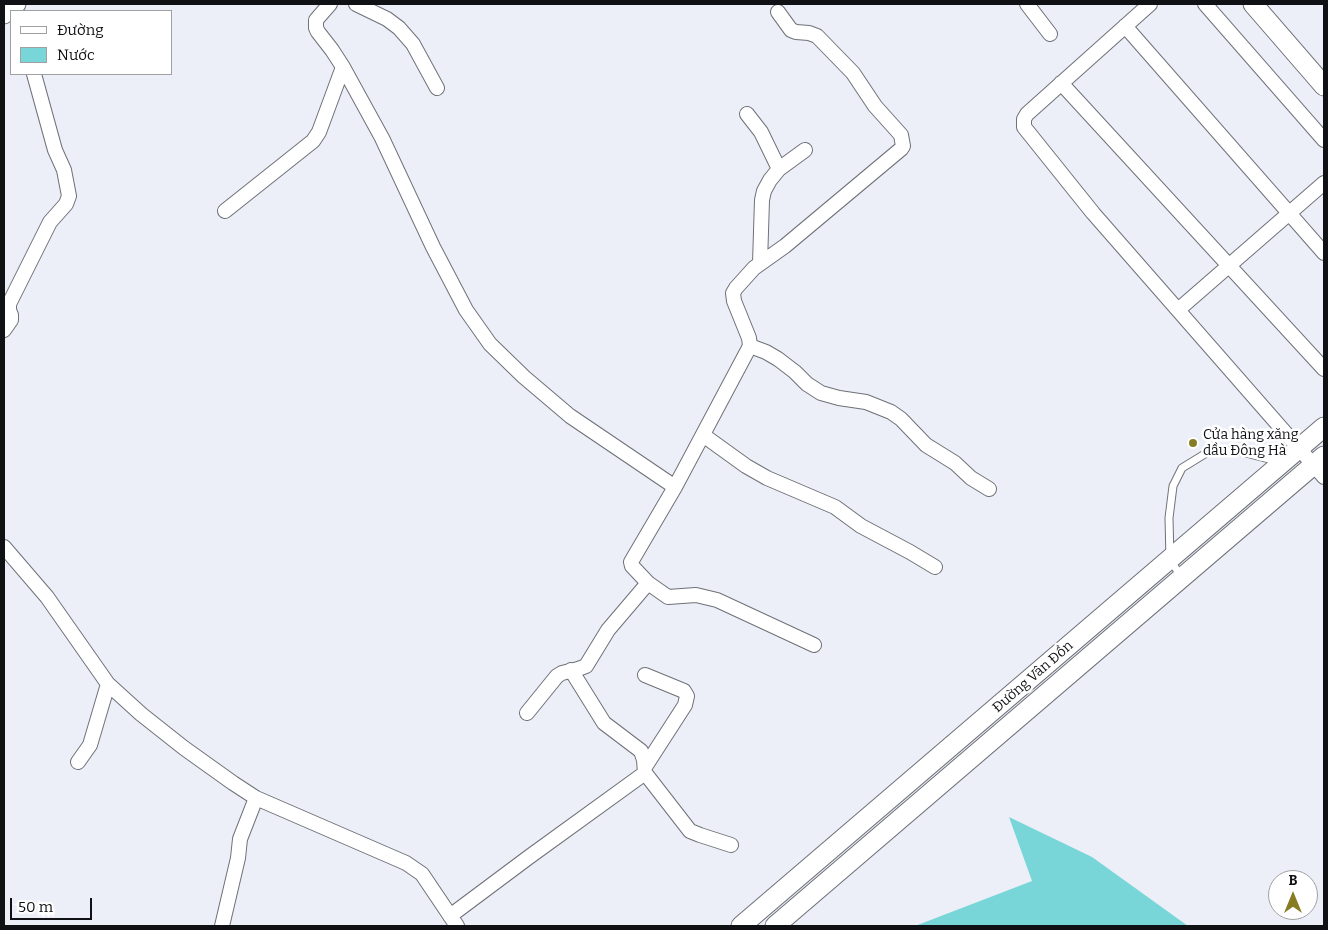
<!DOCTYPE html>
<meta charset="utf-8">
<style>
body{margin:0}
#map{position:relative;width:1328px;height:930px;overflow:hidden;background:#eceff7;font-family:Bitter,serif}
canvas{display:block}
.frame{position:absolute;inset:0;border:5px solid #101114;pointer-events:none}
.legend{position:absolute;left:10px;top:10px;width:162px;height:65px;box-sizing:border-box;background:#fff;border:1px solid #9fa0a1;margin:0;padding:6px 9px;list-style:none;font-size:15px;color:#101114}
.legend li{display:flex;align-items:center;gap:10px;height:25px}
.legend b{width:25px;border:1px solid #9fa0a1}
.north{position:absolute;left:1268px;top:870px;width:50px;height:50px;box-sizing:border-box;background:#fff;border:1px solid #9fa0a1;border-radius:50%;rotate:0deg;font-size:14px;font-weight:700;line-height:20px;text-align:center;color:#101114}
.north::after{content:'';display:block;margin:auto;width:18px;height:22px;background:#867d23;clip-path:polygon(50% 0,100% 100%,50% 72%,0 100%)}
.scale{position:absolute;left:10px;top:898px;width:82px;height:22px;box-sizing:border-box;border:2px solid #101114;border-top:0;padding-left:6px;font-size:15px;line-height:18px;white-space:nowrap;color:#101114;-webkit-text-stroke:4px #fff;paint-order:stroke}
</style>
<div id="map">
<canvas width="1328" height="930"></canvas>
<div class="frame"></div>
<ul class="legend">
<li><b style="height:6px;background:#fff"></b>Đường</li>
<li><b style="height:14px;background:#78d6d8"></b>Nước</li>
</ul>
<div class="north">B</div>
<div class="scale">50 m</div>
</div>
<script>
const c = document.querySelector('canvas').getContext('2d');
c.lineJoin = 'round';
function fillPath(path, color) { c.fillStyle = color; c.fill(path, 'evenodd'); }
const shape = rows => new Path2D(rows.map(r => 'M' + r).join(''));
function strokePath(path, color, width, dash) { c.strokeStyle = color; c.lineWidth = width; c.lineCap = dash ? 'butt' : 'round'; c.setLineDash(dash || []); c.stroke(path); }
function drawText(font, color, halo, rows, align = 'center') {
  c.font = font + ' Bitter,serif'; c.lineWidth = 5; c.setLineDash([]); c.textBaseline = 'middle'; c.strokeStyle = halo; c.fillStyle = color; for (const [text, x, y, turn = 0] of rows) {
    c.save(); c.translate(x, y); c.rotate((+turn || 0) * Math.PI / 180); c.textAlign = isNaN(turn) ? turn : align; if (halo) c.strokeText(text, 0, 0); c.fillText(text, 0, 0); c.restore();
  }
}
fillPath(shape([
 [1009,817,1092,857,1188,926,915,926,1032,881]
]), '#78d6d8');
const lane = shape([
 [1181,576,1170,560,1169,518,1173,486,1182,468,1208,452,1234,450,1281,462]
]);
const street = shape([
 [330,4,316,20,316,28,318,32,332,50,343,67,382,138,433,247,466,310,490,344,524,377,570,416,675,487],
 [356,4,387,19,399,28,413,44,437,88],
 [1027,4,1050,34],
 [1150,4,1027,114,1024,119,1024,127,1093,213,1324,477],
 [1205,4,1324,140],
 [778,12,791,30,796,32,809,33,817,36,853,73,875,106,901,135,903,146,901,149,785,246,754,268,736,288,733,293,734,301,749,338,750,346,675,487,631,562,632,566,648,583,668,597,696,595,717,600,814,645],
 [1125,26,1324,253],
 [1061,83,1324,369],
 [747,114,761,132,779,169],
 [225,211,313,141,319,132,343,67],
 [760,263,762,200,764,191,770,180,779,169,805,150],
 [1178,310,1324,183],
 [4,330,11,320,11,315,9,310,9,304,50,222,66,204,69,196,64,170,55,150,34,74],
 [750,346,766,352,778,359,795,372,807,384,821,393,839,398,866,402,891,412,901,419,926,445,955,463,971,478,989,489],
 [703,435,746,466,767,478,835,507,861,526,910,552,935,567],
 [4,547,47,597,108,684,141,714,184,748,233,783,256,798,406,863,422,874,457,926],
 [571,670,604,723,641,751,644,760,645,773,690,831,700,835,731,845],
 [527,713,557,676,562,673,578,669,586,666,608,630,648,583],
 [78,762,90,745,108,684],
 [645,767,685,705,687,696,684,691,645,675],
 [450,916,529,857,645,773],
 [222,926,238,858,240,839,256,798]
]);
const secondary = shape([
 [1253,4,1324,86],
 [4,14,16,4],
 [741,926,1324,427],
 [775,926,1324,456]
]);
strokePath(lane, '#6e7178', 9);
strokePath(street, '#6e7178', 16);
strokePath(secondary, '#6e7178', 21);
strokePath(lane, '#fff', 7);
strokePath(street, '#fff', 14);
strokePath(secondary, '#fff', 19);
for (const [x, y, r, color] of [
 [1193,443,5,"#867d23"]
]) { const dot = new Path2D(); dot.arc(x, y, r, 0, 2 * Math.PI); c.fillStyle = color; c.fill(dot); strokePath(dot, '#fff', 2); }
drawText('14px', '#101114', '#fff', [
 ["Cửa hàng xăng",1203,435],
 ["dầu Đông Hà",1203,451]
], 'left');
drawText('14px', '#101114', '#fff', [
 ["Đường Vân Đồn",1033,677,-41]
]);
</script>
